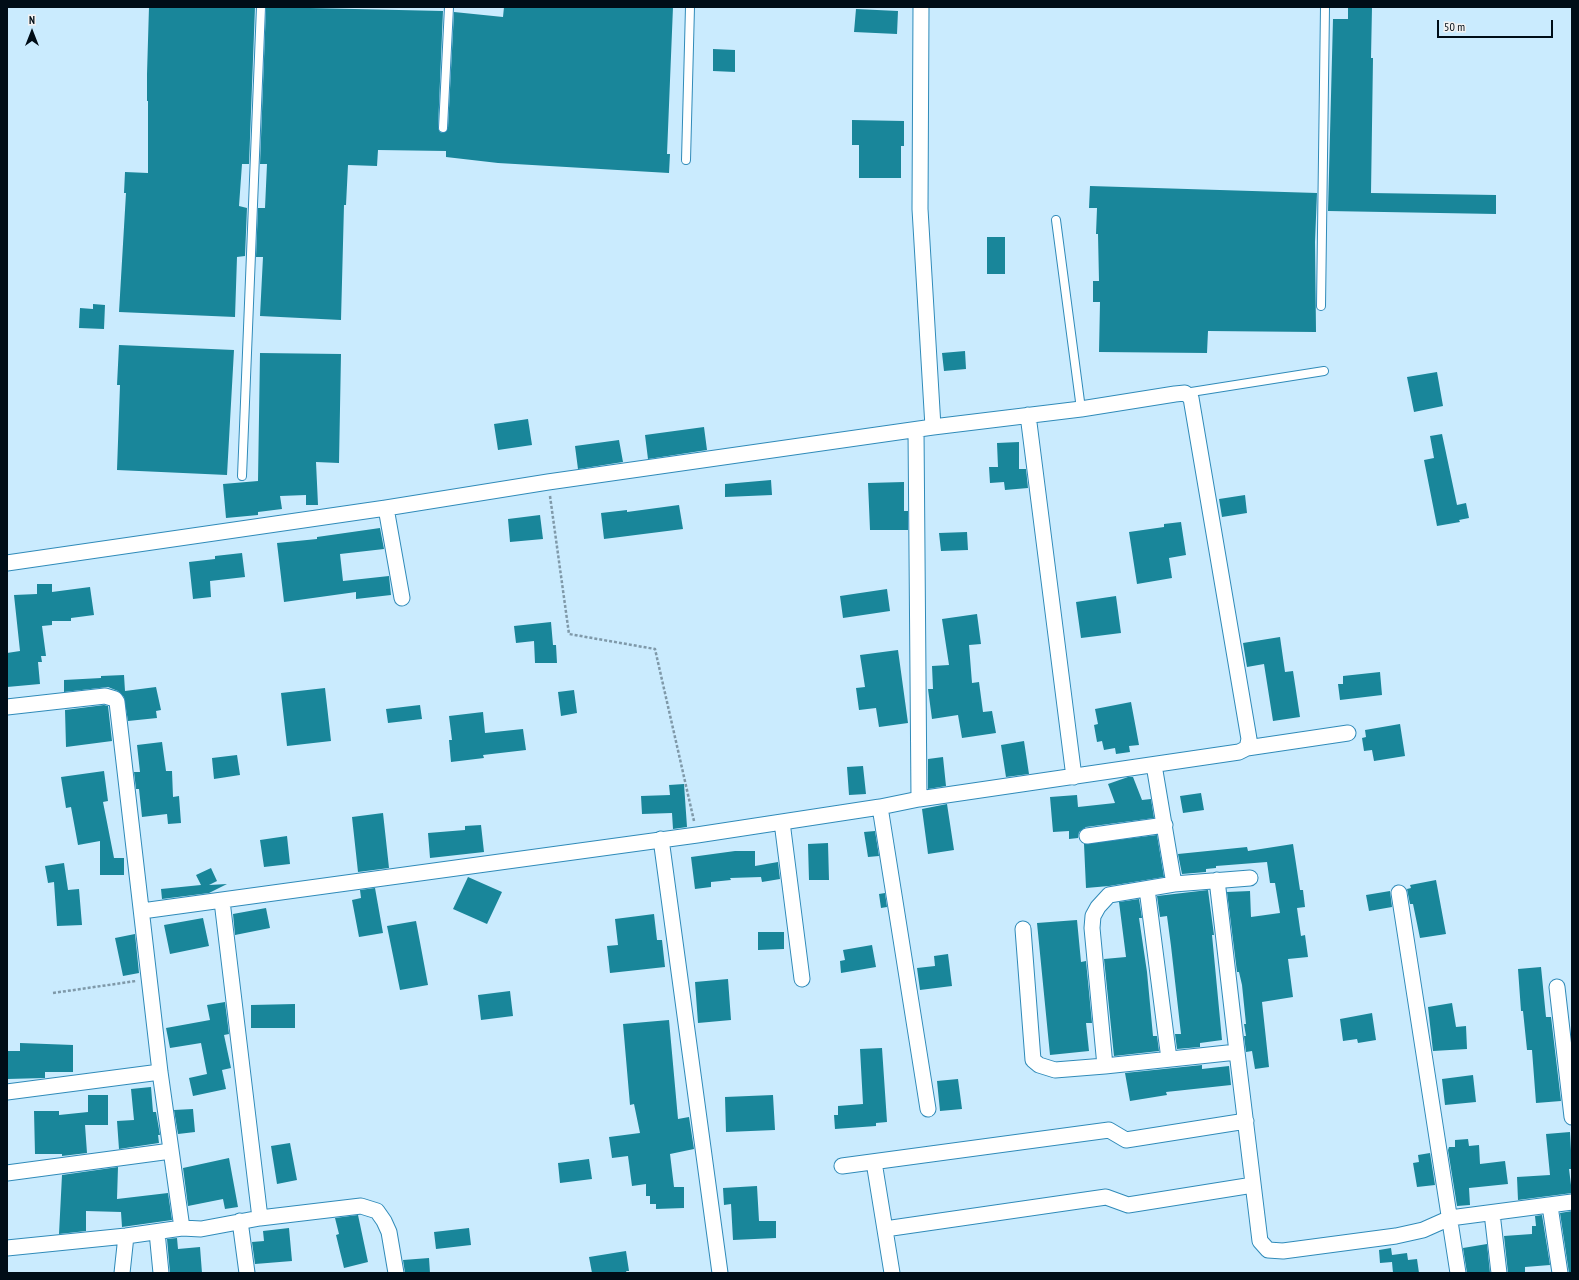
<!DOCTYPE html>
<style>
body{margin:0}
#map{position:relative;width:1579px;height:1280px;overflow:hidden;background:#caebfe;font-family:"PT Sans Narrow",sans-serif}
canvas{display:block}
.frame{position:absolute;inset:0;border:8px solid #000d17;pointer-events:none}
.north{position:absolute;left:12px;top:12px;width:40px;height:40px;-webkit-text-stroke:3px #f2f2f2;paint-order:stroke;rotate:0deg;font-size:11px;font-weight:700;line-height:16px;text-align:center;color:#000d17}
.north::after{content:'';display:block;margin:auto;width:14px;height:18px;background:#000d17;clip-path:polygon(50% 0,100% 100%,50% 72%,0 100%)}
.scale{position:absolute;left:1437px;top:20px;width:116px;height:18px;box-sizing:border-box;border:2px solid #000d17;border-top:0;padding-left:5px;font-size:12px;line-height:14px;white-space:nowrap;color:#000d17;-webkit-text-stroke:3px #f2f2f2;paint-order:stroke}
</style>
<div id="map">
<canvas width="1579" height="1280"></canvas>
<div class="frame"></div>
<div class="north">N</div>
<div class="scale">50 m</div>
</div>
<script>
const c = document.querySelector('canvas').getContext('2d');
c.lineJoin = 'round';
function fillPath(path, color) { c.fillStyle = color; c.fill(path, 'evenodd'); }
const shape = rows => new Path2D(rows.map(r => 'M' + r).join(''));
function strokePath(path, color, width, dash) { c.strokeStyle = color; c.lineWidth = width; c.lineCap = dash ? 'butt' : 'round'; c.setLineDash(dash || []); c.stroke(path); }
fillPath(shape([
 [149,7,255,7,249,164,242,164,239,206,247,208,245,256,237,257,235,317,119,312,126,193,124,193,125,172,148,173,148,101,147,101,147,74],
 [266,7,443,11,438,128,440,132,443,133,448,128,454,12,503,17,504,7,673,7,667,154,670,154,669,173,498,163,446,157,446,151,378,150,377,166,348,165,346,205,344,205,341,320,260,316,263,257,256,257,258,208,265,208,267,164,260,164],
 [1348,7,1372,7,1371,58,1373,58,1371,193,1496,195,1496,214,1328,211,1333,19,1348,19],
 [856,9,898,11,897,34,854,32],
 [713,49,735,50,735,72,713,71],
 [852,120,904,121,904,146,901,146,901,178,859,178,859,145,852,145],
 [1090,186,1317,193,1315,242,1316,332,1208,331,1207,353,1099,352,1100,302,1093,302,1093,281,1099,281,1098,234,1096,234,1097,208,1089,208],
 [987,237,1005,237,1005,274,987,274],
 [93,304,105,305,104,329,79,328,80,308,93,309],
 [119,345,234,350,227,475,117,470,120,385,117,385],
 [965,351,966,369,944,371,942,353],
 [260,353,341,354,339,463,316,462,318,505,306,505,306,495,280,496,282,509,258,512,258,515,226,518,223,484,258,481],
 [1437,372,1443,406,1414,412,1407,377],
 [528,419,532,445,498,450,494,424],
 [704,427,707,450,648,459,645,435],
 [1442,434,1457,505,1466,503,1469,518,1459,520,1460,522,1437,526,1424,460,1434,458,1430,436],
 [619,440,623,462,578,469,575,446],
 [1019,442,1019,469,1026,469,1028,488,1005,490,1004,482,990,483,989,467,998,467,997,443],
 [771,480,772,495,725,497,725,484],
 [904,482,904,511,908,511,908,530,870,530,868,483],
 [1245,495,1247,513,1222,517,1219,499],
 [679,505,683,529,604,539,601,513,627,510,627,512],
 [540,515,543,539,510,542,508,519],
 [1181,522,1186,555,1169,558,1172,578,1137,584,1129,532,1164,527,1164,524],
 [380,528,384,549,340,554,343,581,389,576,391,595,356,599,356,592,284,602,277,543,317,539,317,537],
 [967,532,968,550,941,551,939,533],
 [242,553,245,577,210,581,211,597,193,599,189,562,215,559,215,556],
 [37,584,52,584,52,592,90,587,94,615,71,618,71,621,52,621,52,625,42,626,46,656,41,656,42,662,38,662,40,684,7,687,7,653,20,651,14,595,37,594],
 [887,589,890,611,843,618,840,596],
 [1116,596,1121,633,1081,638,1076,602],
 [977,614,981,644,969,645,972,683,979,682,983,712,992,711,996,733,962,738,958,715,932,719,928,689,933,689,932,666,949,665,942,619],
 [551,622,553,645,556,645,557,663,535,663,534,641,516,643,514,626],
 [1280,637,1285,672,1293,671,1300,717,1273,721,1264,664,1247,667,1243,643],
 [898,650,908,723,879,727,876,708,859,710,856,688,865,687,860,655],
 [1380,672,1382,695,1340,700,1338,684,1343,684,1343,676],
 [124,675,125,691,156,687,161,710,156,711,157,718,128,721,124,697,118,691,108,687,64,692,64,680,101,678,101,676],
 [325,688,331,741,287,746,281,693],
 [574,690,577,713,561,716,558,692],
 [1131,702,1139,745,1129,746,1130,752,1116,754,1115,748,1104,750,1102,741,1097,742,1094,725,1098,724,1095,709],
 [104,705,108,706,112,741,66,747,65,710],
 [420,705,422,719,388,723,386,709],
 [483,712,485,733,523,729,526,750,483,755,484,758,451,762,449,740,452,740,449,716],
 [1400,724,1405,756,1374,761,1372,750,1364,751,1362,738,1366,737,1365,730],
 [1024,741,1029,774,1006,777,1001,745],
 [162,742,166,771,172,771,173,797,179,796,181,823,168,824,167,814,142,817,139,789,136,789,134,772,140,772,137,745],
 [237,755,240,775,214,779,212,758],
 [943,757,946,786,928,789,928,759],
 [863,766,866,794,849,795,847,767],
 [104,771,108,801,103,802,114,858,124,858,124,875,100,875,100,841,78,845,71,807,66,808,61,777],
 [1128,777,1133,777,1142,800,1151,799,1154,818,1086,827,1079,832,1078,838,1069,839,1069,831,1053,832,1050,797,1077,795,1078,807,1115,803,1108,784],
 [684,784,687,827,673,829,672,813,642,814,641,796,670,795,669,785],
 [1201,793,1204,810,1183,813,1180,796],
 [947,804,954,850,928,854,922,809],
 [383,813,389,868,358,872,352,817],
 [481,825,484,852,430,858,428,833,465,830,465,826],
 [875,831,879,856,868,857,864,832],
 [1157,835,1164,877,1109,886,1086,888,1084,844],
 [287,836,290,864,264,867,260,840],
 [828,843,829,880,809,880,808,844],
 [1293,844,1300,890,1303,890,1305,907,1297,908,1301,936,1305,935,1308,957,1288,959,1293,997,1262,1002,1269,1067,1255,1069,1252,1051,1246,1052,1244,1036,1246,1036,1244,1024,1246,1024,1242,985,1239,972,1237,972,1227,892,1250,891,1251,917,1280,913,1275,883,1270,883,1267,862,1216,866,1216,868,1206,869,1206,872,1182,874,1178,854,1247,847,1248,851],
 [735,851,755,851,755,866,778,862,780,879,762,882,761,877,730,878,731,880,711,882,711,887,695,889,691,857],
 [64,863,68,890,79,889,82,925,57,926,54,882,48,883,45,866],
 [211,868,217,881,209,885,227,884,209,893,162,899,161,889,201,885,196,875],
 [468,877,502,892,487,924,453,909],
 [1436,880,1446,934,1420,938,1413,904,1410,904,1407,889,1411,888,1410,885],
 [375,888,383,933,359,937,352,900,361,898,360,890],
 [1208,890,1214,935,1212,935,1222,1040,1200,1043,1200,1047,1177,1049,1175,1034,1181,1034,1171,946,1167,916,1160,917,1157,896],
 [1390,891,1392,907,1369,911,1366,895],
 [885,893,887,907,881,908,879,894],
 [1139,899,1142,918,1139,918,1147,972,1153,1036,1157,1036,1159,1051,1114,1056,1104,959,1126,957,1119,902],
 [266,908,270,928,235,935,233,914],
 [654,914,657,940,662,940,665,967,610,973,607,946,618,945,615,919],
 [203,918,209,946,170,954,164,925],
 [1077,920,1081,962,1086,961,1092,1023,1086,1023,1089,1051,1050,1055,1037,923],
 [416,921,428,985,400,990,387,926],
 [758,932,784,932,784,949,758,950],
 [135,934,139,973,123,976,115,938],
 [872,945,876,967,841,973,840,961,845,960,843,950],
 [948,954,952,986,920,990,917,968,935,966,934,956],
 [1541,967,1546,1017,1551,1017,1561,1101,1536,1103,1532,1050,1527,1050,1523,1011,1521,1011,1518,969],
 [728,979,731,1020,698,1023,695,982],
 [510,991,513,1016,481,1020,478,995],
 [225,1002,229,1034,224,1035,231,1068,222,1070,226,1089,193,1096,189,1078,207,1074,201,1043,170,1048,166,1028,210,1020,207,1005],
 [1452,1003,1456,1027,1466,1026,1467,1049,1433,1051,1428,1007],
 [295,1004,295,1028,251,1028,251,1005],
 [1372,1013,1376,1040,1358,1043,1357,1039,1343,1041,1340,1019],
 [669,1020,678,1119,689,1117,694,1149,670,1154,674,1187,684,1187,684,1208,656,1209,656,1204,650,1204,650,1196,646,1196,646,1184,632,1186,628,1156,612,1158,609,1137,640,1133,634,1104,630,1105,623,1024],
 [20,1043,73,1045,73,1072,45,1072,45,1078,7,1079,7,1051,20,1051],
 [882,1048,887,1122,876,1123,876,1126,835,1129,834,1115,838,1115,838,1106,863,1104,860,1049],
 [1202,1065,1202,1069,1229,1066,1231,1085,1166,1092,1167,1095,1130,1101,1125,1073],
 [1473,1075,1476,1102,1445,1105,1442,1079],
 [958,1079,962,1109,940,1111,937,1081],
 [151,1087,153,1112,156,1112,160,1135,158,1135,159,1143,119,1149,117,1121,134,1120,131,1089],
 [88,1095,108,1095,108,1125,85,1125,87,1153,62,1156,62,1154,35,1154,34,1111,59,1111,59,1115,88,1112],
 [773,1095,775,1130,726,1132,725,1097],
 [193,1109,195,1132,178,1134,174,1110],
 [1570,1132,1572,1169,1569,1169,1572,1193,1518,1200,1517,1177,1550,1175,1546,1134],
 [1468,1139,1469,1146,1479,1145,1480,1164,1505,1161,1508,1184,1469,1188,1470,1205,1457,1206,1448,1150,1449,1147,1455,1147,1455,1140],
 [290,1143,297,1180,277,1184,271,1146],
 [1430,1153,1435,1185,1417,1187,1413,1163,1419,1162,1418,1155],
 [229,1158,238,1207,225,1209,223,1199,188,1206,183,1168],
 [589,1159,592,1179,560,1183,558,1163],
 [118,1167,117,1199,168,1193,172,1220,122,1227,121,1212,86,1211,86,1231,59,1234,62,1175],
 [757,1186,759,1221,776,1221,776,1238,733,1240,731,1204,724,1205,723,1188],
 [1572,1211,1572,1273,1569,1273,1560,1213],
 [358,1215,368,1262,344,1268,336,1235,339,1234,335,1218],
 [1542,1215,1550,1265,1525,1267,1525,1273,1508,1273,1504,1236,1532,1234,1532,1226,1536,1226,1535,1216],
 [289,1228,292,1261,255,1264,252,1242,264,1241,263,1231],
 [469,1228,471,1245,436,1249,434,1232],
 [177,1238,178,1249,200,1247,202,1273,170,1273,167,1239],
 [1487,1244,1490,1273,1467,1273,1463,1248],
 [1391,1248,1392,1255,1407,1253,1408,1260,1417,1259,1419,1273,1393,1273,1392,1262,1380,1263,1379,1250],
 [626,1251,629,1271,626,1271,627,1273,592,1273,589,1257],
 [429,1258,430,1273,405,1273,403,1260]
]), '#19869a');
const lane = shape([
 [443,128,449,7],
 [686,160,690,7],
 [1056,220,1081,409],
 [1321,306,1325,7],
 [1185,393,1324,371],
 [242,476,261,7]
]);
const street = shape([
 [921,7,920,209,933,427],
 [1028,415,1074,777],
 [916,430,919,799],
 [386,508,402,598],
 [7,563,386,508,548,482,933,427,1081,409,1175,394,1185,393,1191,398,1249,739,1247,748,1239,752,919,799,880,807,697,835,142,911],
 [7,707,105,696,115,699,117,702,160,1072,182,1228],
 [1247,748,1348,733],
 [1154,765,1174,884],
 [880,807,928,1109],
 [782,822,802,979],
 [1087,836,1165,825],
 [661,839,720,1273],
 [1250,878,1174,884,1109,895,1098,907,1093,916,1092,928,1105,1066,1237,1052,1260,1241,1268,1250,1283,1251,1396,1236,1423,1230,1450,1218,1572,1202],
 [1217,880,1237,1052],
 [1147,889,1169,1059],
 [1399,893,1458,1273],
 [222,901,260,1218],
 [1023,929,1033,1060,1039,1065,1055,1070,1105,1066],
 [1557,987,1572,1117],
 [7,1092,160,1072],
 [874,1162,892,1273],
 [842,1166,1109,1130,1126,1140,1246,1121],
 [7,1173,171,1151],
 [1550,1206,1560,1273],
 [1492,1213,1499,1273],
 [240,1221,247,1273],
 [885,1229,1106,1197,1128,1205,1253,1185],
 [157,1232,161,1273],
 [7,1248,126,1236,182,1228,201,1229,260,1218,361,1206,377,1211,384,1221,389,1232,396,1273],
 [122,1273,126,1236]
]);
strokePath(lane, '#308bb9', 10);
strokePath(street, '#308bb9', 17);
strokePath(shape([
 [550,496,569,634,655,649,694,821],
 [53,993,136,981]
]), '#7f99a9', 2.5, [3, 2]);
strokePath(lane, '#fff', 8);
strokePath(street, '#fff', 15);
</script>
